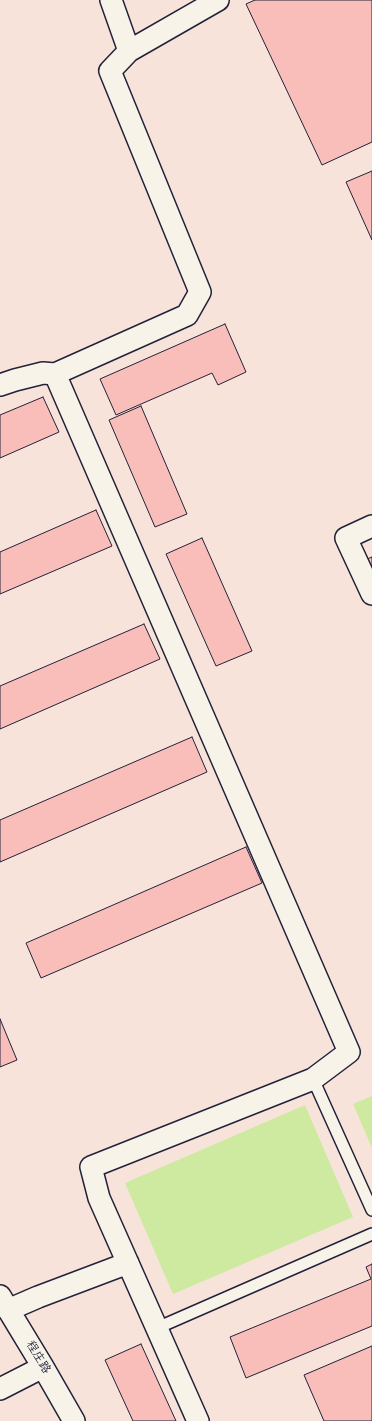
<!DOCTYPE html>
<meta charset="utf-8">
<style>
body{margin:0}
canvas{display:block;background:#f8e3da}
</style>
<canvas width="372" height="1421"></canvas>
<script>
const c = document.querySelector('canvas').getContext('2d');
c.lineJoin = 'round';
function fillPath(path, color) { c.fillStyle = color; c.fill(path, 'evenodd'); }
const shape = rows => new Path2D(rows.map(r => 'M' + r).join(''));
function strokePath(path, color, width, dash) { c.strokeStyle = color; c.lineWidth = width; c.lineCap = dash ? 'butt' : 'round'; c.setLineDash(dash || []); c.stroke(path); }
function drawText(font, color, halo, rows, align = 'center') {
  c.font = font + ' "Gochi Hand","LXGW WenKai TC",sans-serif'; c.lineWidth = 4; c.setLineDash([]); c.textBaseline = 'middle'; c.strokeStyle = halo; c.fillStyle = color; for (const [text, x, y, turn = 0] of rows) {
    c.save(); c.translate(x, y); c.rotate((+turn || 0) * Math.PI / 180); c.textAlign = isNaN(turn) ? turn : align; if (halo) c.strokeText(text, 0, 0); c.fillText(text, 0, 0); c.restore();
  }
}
fillPath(shape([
 [372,1096,372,1148,353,1104],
 [305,1105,353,1217,173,1294,125,1183]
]), '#ceeaa1');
const building = shape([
 [255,0,372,0,372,142,322,165,246,4,255,0],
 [372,171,372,240,346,182,372,171],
 [225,324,246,372,218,385,212,373,116,415,100,379,225,324],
 [43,397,59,432,0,458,0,415,43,397],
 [141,406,187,514,155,527,109,420,141,406],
 [96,510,112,546,0,594,0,552,96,510],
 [202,538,252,651,216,666,166,554,202,538],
 [372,557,372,575,365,560,372,557],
 [144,624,160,659,0,729,0,686,144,624],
 [192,737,207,772,0,862,0,820,192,737],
 [246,847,262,883,41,978,26,943,246,847],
 [0,1019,17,1060,0,1067,0,1019],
 [372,1264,372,1326,246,1378,230,1337,371,1279,366,1267,372,1264],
 [141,1344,176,1421,133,1421,105,1360,141,1344],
 [372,1346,372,1421,324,1421,304,1375,372,1346]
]);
fillPath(building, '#fabeba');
strokePath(building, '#22223b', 1);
const lane = shape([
 [313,1079,372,1210],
 [157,1328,372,1234]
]);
const street = shape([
 [111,0,129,51,218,0],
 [55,374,349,1052,313,1079,91,1167,99,1198,198,1421],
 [0,385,15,380,43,373,55,374,187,315,200,292,110,71,129,51],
 [372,526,346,538,372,594],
 [0,1296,43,1367,74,1421],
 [8,1310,38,1297,128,1263],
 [0,1389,43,1367]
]);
strokePath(lane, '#22223b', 14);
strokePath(street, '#22223b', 24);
strokePath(lane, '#f7f3e8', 11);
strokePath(street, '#f7f3e8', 21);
drawText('12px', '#22223b', '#f7f3e8', [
 ["程庄路",37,1358,59]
]);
</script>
